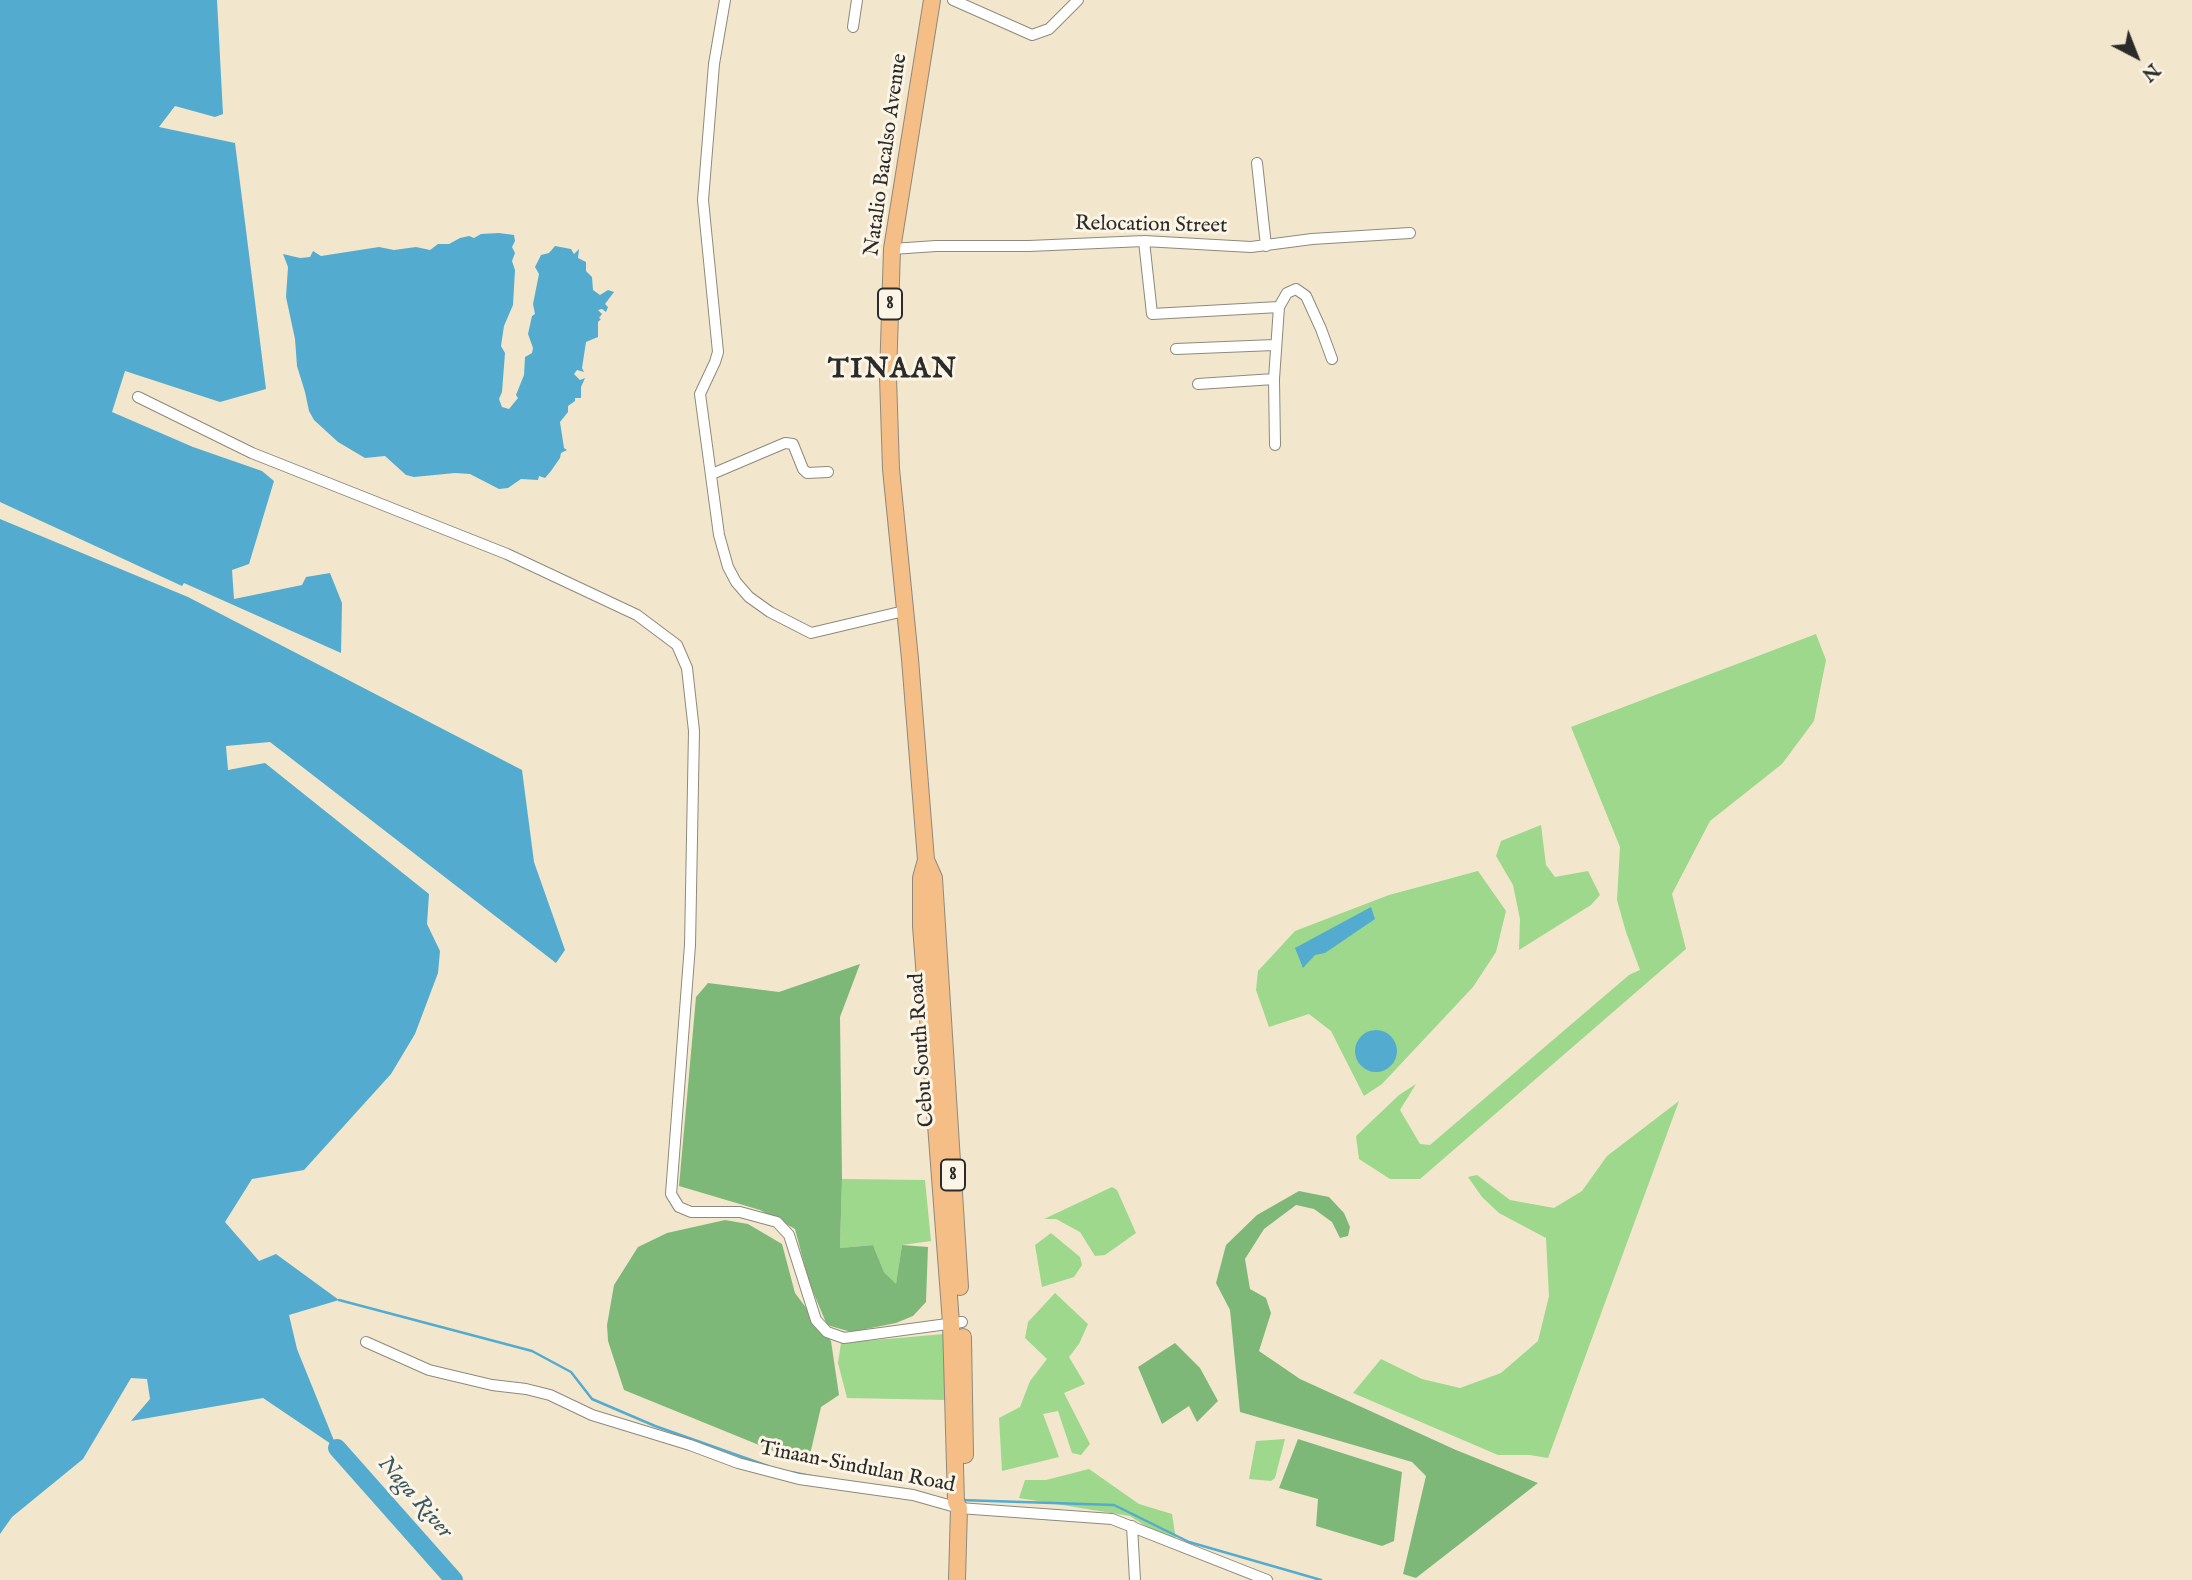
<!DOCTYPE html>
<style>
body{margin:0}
#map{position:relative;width:2192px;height:1580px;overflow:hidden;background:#f2e7cc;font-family:"IM FELL English",serif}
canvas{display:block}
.north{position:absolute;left:2101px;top:21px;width:70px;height:70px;-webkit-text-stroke:5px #fcf5e5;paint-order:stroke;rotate:138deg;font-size:19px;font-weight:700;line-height:28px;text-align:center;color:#2b2b2b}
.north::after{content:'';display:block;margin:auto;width:24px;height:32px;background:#2b2b2b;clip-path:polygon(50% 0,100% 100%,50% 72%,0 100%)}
</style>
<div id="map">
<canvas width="2192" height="1580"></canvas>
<div class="north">N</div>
</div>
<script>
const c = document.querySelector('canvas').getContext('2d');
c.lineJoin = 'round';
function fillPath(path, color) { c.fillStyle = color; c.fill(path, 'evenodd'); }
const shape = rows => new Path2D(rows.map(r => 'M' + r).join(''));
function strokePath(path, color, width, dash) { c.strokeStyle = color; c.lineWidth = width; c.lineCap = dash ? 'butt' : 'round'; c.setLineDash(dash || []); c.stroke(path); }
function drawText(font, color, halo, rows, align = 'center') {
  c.font = font + ' "IM FELL English",serif'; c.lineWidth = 6; c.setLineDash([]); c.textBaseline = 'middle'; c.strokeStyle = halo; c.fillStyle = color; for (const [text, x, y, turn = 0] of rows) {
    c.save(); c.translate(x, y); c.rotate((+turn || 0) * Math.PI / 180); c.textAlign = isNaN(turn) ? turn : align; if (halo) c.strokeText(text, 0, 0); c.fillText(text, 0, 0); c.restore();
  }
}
fillPath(shape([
 [1816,634,1826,660,1814,721,1782,764,1710,821,1672,894,1686,949,1420,1179,1390,1179,1359,1159,1356,1136,1399,1095,1416,1084,1400,1110,1420,1144,1430,1145,1629,975,1640,970,1626,932,1617,900,1620,847,1571,727],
 [1541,825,1546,865,1555,877,1588,871,1600,895,1591,905,1519,950,1520,919,1513,885,1496,856,1501,841],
 [1478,871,1506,911,1496,952,1473,987,1382,1084,1364,1096,1331,1031,1309,1014,1269,1027,1256,990,1258,971,1295,931,1389,895],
 [1679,1101,1548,1458,1530,1455,1498,1455,1353,1393,1381,1359,1422,1379,1460,1388,1501,1373,1538,1341,1549,1296,1546,1238,1499,1213,1482,1197,1468,1177,1477,1175,1510,1200,1554,1208,1582,1191,1607,1156],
 [842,1179,925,1180,931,1241,902,1245,896,1285,884,1272,873,1245,840,1248],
 [1112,1187,1117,1190,1136,1233,1105,1255,1095,1256,1080,1232,1056,1219,1044,1219],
 [1051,1233,1080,1257,1082,1265,1074,1277,1042,1287,1035,1245],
 [1055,1293,1088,1324,1079,1344,1069,1357,1085,1384,1064,1393,1090,1444,1081,1455,1072,1453,1058,1411,1043,1414,1059,1457,1002,1471,999,1418,1020,1407,1030,1381,1047,1359,1025,1338,1028,1322],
 [944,1334,947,1400,847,1398,838,1363,841,1343],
 [1285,1439,1275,1478,1271,1481,1249,1479,1256,1441],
 [1089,1469,1139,1504,1172,1514,1176,1540,1150,1529,1130,1516,1019,1498,1025,1480,1046,1480]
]), '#9dd88c');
fillPath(shape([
 [860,964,840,1017,842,1179,840,1248,873,1245,884,1272,896,1284,902,1245,928,1247,926,1302,913,1316,896,1323,851,1332,827,1325,809,1282,795,1229,760,1210,679,1186,696,997,708,983,779,992],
 [1299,1191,1329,1197,1344,1213,1350,1227,1348,1236,1340,1238,1332,1222,1314,1209,1296,1205,1264,1229,1245,1259,1250,1289,1266,1298,1271,1313,1259,1351,1300,1379,1456,1450,1538,1483,1416,1578,1403,1574,1426,1476,1412,1462,1240,1412,1230,1310,1216,1283,1226,1245,1257,1215],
 [725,1220,748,1224,782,1244,795,1293,831,1341,839,1395,821,1407,809,1459,781,1454,624,1390,608,1341,607,1325,614,1285,638,1247,667,1233],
 [1175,1343,1200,1368,1218,1401,1197,1422,1189,1406,1162,1424,1138,1367],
 [1298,1439,1402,1472,1394,1541,1382,1546,1316,1526,1318,1499,1279,1488]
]), '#7eb878');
fillPath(shape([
 [0,0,217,0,223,114,215,117,175,106,159,127,235,143,266,389,220,402,125,371,112,412,193,447,262,471,274,481,249,564,232,570,234,599,302,585,306,577,330,573,342,603,341,653,184,583,182,586,0,502],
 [499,233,514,235,515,241,512,247,515,253,512,261,515,270,513,305,504,326,501,346,505,353,502,392,499,399,502,407,509,409,518,398,516,395,524,375,525,357,532,353,533,348,528,334,532,316,535,314,533,304,539,274,535,267,541,255,549,253,555,246,571,249,574,254,579,249,578,258,586,262,586,271,592,277,593,290,600,295,608,290,614,292,605,304,608,307,606,312,602,309,598,310,602,314,599,318,601,319,598,322,598,337,586,342,582,368,584,372,577,370,574,374,580,380,585,378,581,387,581,398,575,398,575,401,568,406,568,412,560,422,564,448,567,450,561,453,560,458,551,471,545,478,539,476,538,480,521,479,508,488,499,489,470,474,455,473,414,477,406,475,385,456,365,458,338,442,314,420,309,411,305,392,297,366,295,339,286,297,288,267,283,254,300,258,310,257,313,251,321,256,379,247,394,250,416,247,430,250,438,244,449,244,460,238,469,236,474,238,481,234],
 [0,519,188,597,522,770,534,862,565,950,556,963,270,742,226,746,228,770,265,763,429,894,427,924,440,951,438,973,415,1034,391,1074,304,1170,252,1179,225,1222,259,1261,276,1254,339,1300,289,1315,297,1349,337,1448,263,1398,131,1421,150,1399,147,1379,131,1378,83,1459,12,1517,0,1534],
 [1371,907,1375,919,1325,953,1315,955,1303,968,1295,948],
 '1355 1051a21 21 0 1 1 42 0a21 21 0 1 1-42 0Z'
]), '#53abd0');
strokePath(shape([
 [339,1300,532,1351,571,1372,592,1399,655,1426,768,1466],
 [791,1472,816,1477],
 [960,1500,1114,1505,1189,1542,1321,1580]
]), '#53abd0', 2.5);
strokePath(shape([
 [337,1448,454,1580]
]), '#53abd0', 18);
const minor = shape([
 [725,0,714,64,703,200,718,352,715,362,700,394,719,535,728,567,736,582,749,597,770,612,811,633,904,611],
 [953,0,1032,35,1049,29,1078,0],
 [853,27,857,0],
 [1257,163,1266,246],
 [1144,241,1152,314,1279,307],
 [892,249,936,246,1029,246,1144,241,1251,247,1312,239,1410,233],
 [1176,349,1274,345],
 [1274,379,1279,307,1287,293,1296,289,1306,296,1321,329,1332,359],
 [1198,384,1274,379,1275,445],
 [138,397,252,453,507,554,637,615,677,645,687,668,694,731,690,945,671,1194,679,1207,691,1212,740,1212,777,1222,789,1235,816,1320,827,1332,844,1338,962,1322],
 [712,474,785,443,793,444,803,469,807,473,828,472],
 [366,1342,429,1370,492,1385,526,1389,550,1395,592,1415,690,1445,738,1463,799,1479,913,1495,959,1508,1112,1519,1267,1580],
 [1132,1526,1135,1580]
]);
const trunk = shape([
 [932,0,892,249,888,377,891,469,910,659,926,860,921,878,921,926,951,1323,956,1502,959,1508,957,1580],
 [926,860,934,878,960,1287],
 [963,1337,965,1455]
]);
strokePath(minor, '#8e897c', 12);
strokePath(trunk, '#8e897c', 18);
strokePath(minor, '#fff', 10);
strokePath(trunk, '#f6be87', 16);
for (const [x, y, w] of [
 [890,304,24],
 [953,1175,24]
]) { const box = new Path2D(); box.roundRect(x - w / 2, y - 15.5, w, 31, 5); c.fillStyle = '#fcf5e5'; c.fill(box); strokePath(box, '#2b2b2b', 2); }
drawText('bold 19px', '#2b2b2b', null, [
 ["8",890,304],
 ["8",953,1175]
]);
drawText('21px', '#2b2b2b', '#fcf5e5', [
 ["Natalio Bacalso Avenue",887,155,-82],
 ["Relocation Street",1151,226,1],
 ["Cebu South Road",923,1050,-94],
 ["Tinaan-Sindulan Road",857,1468,11]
]);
drawText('italic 23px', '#395865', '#fcf5e5', [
 ["Naga River",414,1498,49]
]);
c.letterSpacing = '2px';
drawText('bold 28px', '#2b2b2b', '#fcf5e5', [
 ["TINAAN",893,371]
]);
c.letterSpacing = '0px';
</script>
